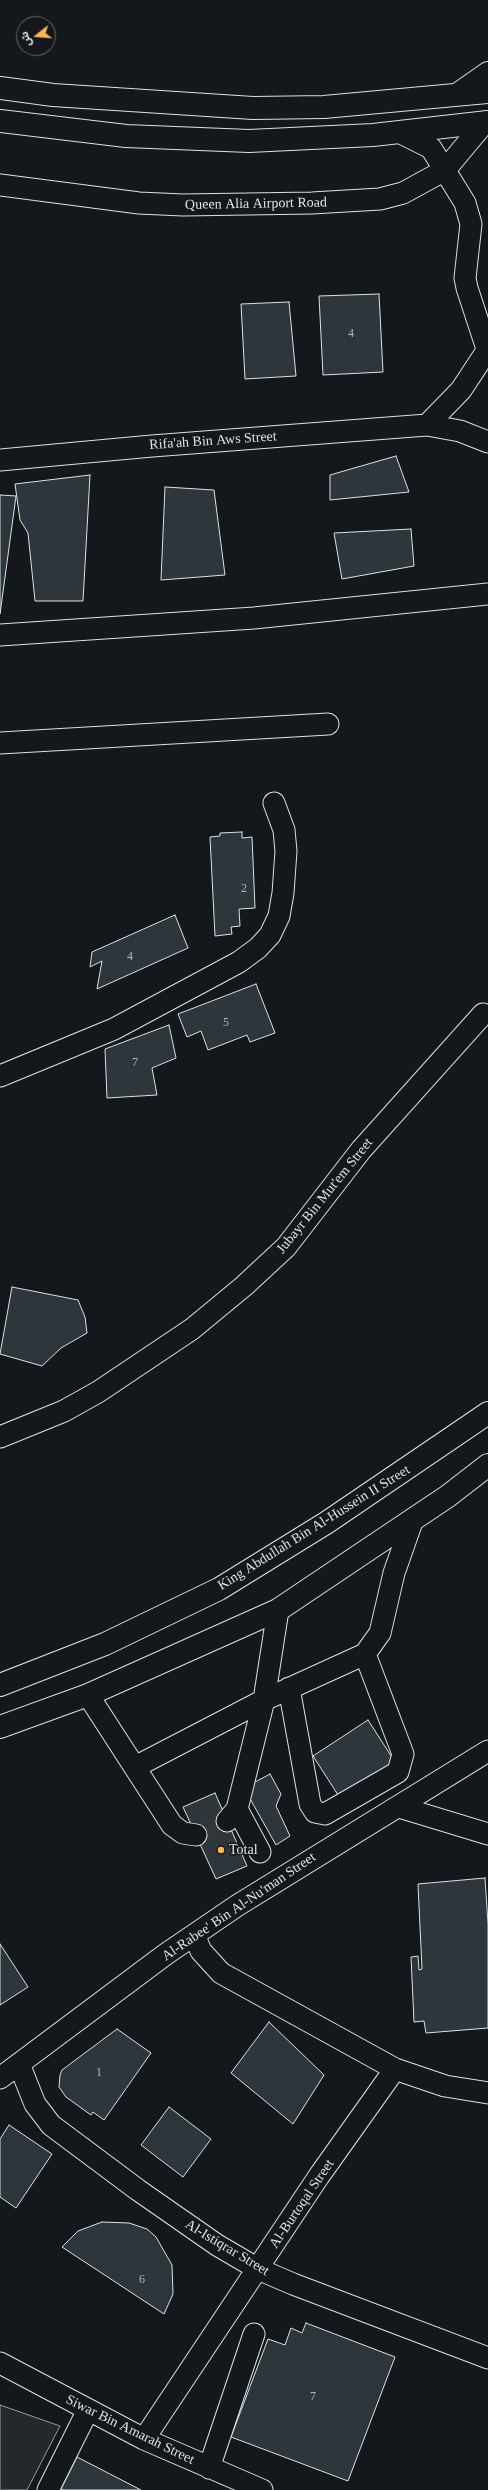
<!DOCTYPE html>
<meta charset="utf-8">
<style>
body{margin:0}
#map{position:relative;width:488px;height:2490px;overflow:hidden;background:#14181c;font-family:"Times New Roman","Noto Sans Arabic",serif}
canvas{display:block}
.north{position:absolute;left:16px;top:16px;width:40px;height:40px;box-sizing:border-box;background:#14181c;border:1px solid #626a69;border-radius:50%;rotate:253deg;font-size:11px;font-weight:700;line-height:16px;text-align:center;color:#d8e6dc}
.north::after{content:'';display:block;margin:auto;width:14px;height:18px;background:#ffb74d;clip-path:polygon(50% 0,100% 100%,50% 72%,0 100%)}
</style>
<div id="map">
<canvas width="488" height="2490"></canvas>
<div class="north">ش</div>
</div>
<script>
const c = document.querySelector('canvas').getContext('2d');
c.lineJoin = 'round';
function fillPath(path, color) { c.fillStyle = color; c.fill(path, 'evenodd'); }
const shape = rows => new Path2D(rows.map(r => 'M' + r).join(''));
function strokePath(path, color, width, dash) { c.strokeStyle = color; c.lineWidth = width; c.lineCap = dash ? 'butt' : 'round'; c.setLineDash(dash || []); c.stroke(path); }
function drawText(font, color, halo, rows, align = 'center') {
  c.font = font + ' "Times New Roman",serif'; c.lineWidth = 3; c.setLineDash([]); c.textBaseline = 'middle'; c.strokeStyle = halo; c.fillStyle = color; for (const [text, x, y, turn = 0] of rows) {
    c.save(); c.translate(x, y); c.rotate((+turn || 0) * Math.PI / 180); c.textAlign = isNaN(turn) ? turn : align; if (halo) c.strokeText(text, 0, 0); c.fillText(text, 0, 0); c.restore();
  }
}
const parking = shape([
 [0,2405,60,2426,27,2490,0,2490,0,2405]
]);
fillPath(parking, '#24282b');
strokePath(parking, '#939e99', 1);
const building = shape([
 [379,294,383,372,323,375,319,296,379,294],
 [289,302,296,376,245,379,241,304,289,302],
 [396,456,409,492,330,500,330,475,396,456],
 [90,475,83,601,35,601,28,533,20,520,15,484,90,475],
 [165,487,214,490,225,575,161,580,165,487],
 [0,495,16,496,0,614,0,495],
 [411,529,414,566,342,579,334,533,411,529],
 [242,832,242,838,252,837,255,908,239,909,240,926,231,927,232,934,215,936,210,837,220,836,220,833,242,832],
 [175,915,188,948,97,989,102,961,90,967,92,952,175,915],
 [256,984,275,1033,250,1042,247,1035,208,1050,201,1031,187,1037,178,1014,256,984],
 [169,1025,176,1058,152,1068,157,1095,107,1098,105,1049,169,1025],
 [12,1287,78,1300,85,1317,87,1333,61,1348,42,1366,0,1354,12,1287],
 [368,1720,395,1762,340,1798,313,1756,368,1720],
 [270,1774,281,1794,276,1806,290,1836,276,1845,244,1788,270,1774],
 [215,1793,247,1866,216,1879,183,1807,215,1793],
 [485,1878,488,1924,488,2028,426,2033,424,2021,414,2022,411,1957,418,1956,419,1970,422,1969,418,1884,485,1878],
 [0,1944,28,1987,0,2005,0,1944],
 [269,2022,324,2075,293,2124,231,2073,269,2022],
 [117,2029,151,2053,104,2120,93,2112,91,2115,66,2097,59,2087,60,2075,62,2070,117,2029],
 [169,2107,211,2139,183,2177,141,2145,169,2107],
 [9,2125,52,2154,16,2208,0,2197,0,2139,9,2125],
 [102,2222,129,2223,147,2229,156,2237,172,2265,173,2294,164,2314,62,2247,78,2231,102,2222],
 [306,2323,395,2357,348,2481,231,2437,268,2339,285,2345,291,2328,302,2333,306,2323],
 [77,2457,141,2490,64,2490,61,2489,77,2457]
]);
fillPath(building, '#2c363c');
strokePath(building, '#d8e6dc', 1);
strokePath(shape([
 [196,1835,227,1821]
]), '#313739', 21, [21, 10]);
const minor = shape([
 [399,132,431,148,465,203,471,224,465,278,467,288,488,352],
 [0,185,139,203,183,205,312,203,380,199,403,193,445,170,485,122],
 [427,425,461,390,488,349],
 [0,460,152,446,427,425,460,431,488,442],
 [0,635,254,618,488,594],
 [0,743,328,724],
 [0,1076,114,1029,239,962,258,948,270,935,279,916,283,893,286,851,284,830,274,803],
 [0,1437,64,1411,98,1392,192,1329,244,1286,286,1247,361,1150,483,1014],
 [289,1688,310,1804,315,1812,325,1814,398,1772,403,1754,365,1654],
 [88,1695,172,1825,183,1833,196,1835],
 [135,1767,264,1700,365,1654,380,1633,394,1573,413,1519],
 [399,1807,488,1834],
 [237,1809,260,1852],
 [227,1821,237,1809,264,1700,278,1610],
 [194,1935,201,1951,221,1973,395,2069],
 [19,2064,35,2104,51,2125,138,2190,217,2245,258,2269,293,2284,488,2358],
 [0,2078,166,1954,238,1905,488,1751],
 [0,2363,144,2439,262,2490],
 [144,2439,319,2176,395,2069,445,2086,488,2093],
 [209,2468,254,2334],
 [48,2490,88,2410]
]);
const highway = shape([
 [0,88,53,95,253,108,324,107,488,92],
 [458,94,488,73],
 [0,121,126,136,249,141,373,135,488,122],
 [0,1685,105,1644,219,1589,326,1523,488,1413],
 [0,1727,88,1695,278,1610,448,1496,488,1465]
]);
strokePath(minor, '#d8e6dc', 23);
strokePath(highway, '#d8e6dc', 24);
strokePath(minor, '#14181c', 21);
strokePath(highway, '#14181c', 22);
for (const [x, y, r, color] of [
 [221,1850,4,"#ffb74d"]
]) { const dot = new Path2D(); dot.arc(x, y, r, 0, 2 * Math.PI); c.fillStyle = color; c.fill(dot); strokePath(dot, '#14181c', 1.5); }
drawText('12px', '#adbab4', null, [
 ["4",351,334],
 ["2",244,889],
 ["4",130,957],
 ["5",226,1023],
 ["7",135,1063],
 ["1",99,2073],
 ["6",142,2280],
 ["7",313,2397]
]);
drawText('14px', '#d8e6dc', '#14181c', [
 ["Queen Alia Airport Road",256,204,-1],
 ["Rifa'ah Bin Aws Street",213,441,-4],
 ["Jubayr Bin Mut'em Street",325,1196,-51],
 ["King Abdullah Bin Al-Hussein II Street",314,1528,-32],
 ["Al-Rabee' Bin Al-Nu'man Street",239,1907,-34],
 ["Al-Burtoqal Street",302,2204,-56],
 ["Al-Istiqrar Street",227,2248,31],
 ["Siwar Bin Amarah Street",130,2430,26]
]);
drawText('14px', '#d8e6dc', '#14181c', [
 ["Total",229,1850]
], 'left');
</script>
